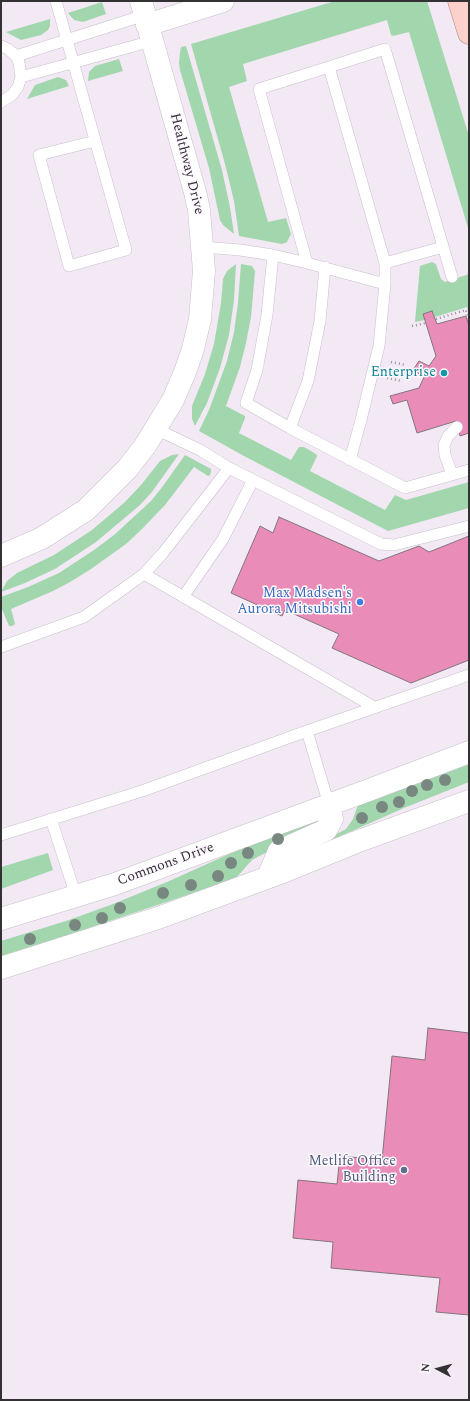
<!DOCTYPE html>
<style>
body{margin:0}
#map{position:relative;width:470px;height:1401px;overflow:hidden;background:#f2e9f5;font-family:Spectral,serif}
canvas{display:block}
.frame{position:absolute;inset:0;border:2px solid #343135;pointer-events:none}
.north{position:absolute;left:418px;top:1349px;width:40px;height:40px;-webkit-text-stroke:3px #fdf8ff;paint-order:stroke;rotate:276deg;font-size:11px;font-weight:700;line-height:16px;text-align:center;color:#343135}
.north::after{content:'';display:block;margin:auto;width:14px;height:18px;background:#343135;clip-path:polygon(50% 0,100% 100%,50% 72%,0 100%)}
</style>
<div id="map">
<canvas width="470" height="1401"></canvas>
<div class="frame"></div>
<div class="north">N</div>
</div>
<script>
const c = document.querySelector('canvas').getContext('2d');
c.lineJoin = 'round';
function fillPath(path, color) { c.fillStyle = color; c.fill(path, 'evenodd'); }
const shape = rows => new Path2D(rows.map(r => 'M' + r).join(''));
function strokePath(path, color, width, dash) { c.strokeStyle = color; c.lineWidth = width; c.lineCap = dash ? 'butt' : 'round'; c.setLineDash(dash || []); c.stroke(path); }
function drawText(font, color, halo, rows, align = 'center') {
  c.font = font + ' Spectral,serif'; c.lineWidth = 3; c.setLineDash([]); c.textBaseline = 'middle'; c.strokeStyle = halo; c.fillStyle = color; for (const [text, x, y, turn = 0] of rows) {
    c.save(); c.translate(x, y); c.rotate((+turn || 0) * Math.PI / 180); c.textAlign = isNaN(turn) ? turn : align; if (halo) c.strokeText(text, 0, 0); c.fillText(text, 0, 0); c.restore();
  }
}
fillPath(shape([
 [335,1,427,1,469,136,469,231,409,32,393,36,391,35,387,20,243,64,247,81,229,87,268,222,286,218,291,234,287,242,282,244,239,236,234,201,225,164,191,44],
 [102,2,106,14,83,22,74,20,68,13],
 [50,19,50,26,48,30,41,35,21,40,6,32],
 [186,46,222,170,230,207,234,234,223,225,220,220,209,168,180,70,179,63,180,52,181,47],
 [119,59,123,71,88,81,89,72,95,66],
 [58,77,66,80,69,86,27,99,35,85],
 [432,262,436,264,441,279,445,282,469,274,469,314,467,307,435,317,432,311,424,314,425,320,415,322,420,266],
 [236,264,234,300,229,335,220,368,207,403,195,426,192,419,192,406,205,374,214,344,221,303,223,279,227,271],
 [241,264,252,266,255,271,251,317,246,343,240,367,226,406,245,416,245,418,239,433,291,460,299,447,304,447,316,454,317,456,310,471,385,510,395,495,406,500,469,482,469,508,388,531,244,456,199,431,209,410,227,361,234,332,238,303],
 [179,454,152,492,140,505,96,542,55,569,25,583,1,592,7,581,17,573,54,555,92,530,125,502,141,485,160,461,172,455],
 [185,455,211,469,211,472,210,475,208,476,194,467,165,505,142,529,126,544,91,569,70,582,53,591,11,609,15,624,12,626,9,626,2,609,1,597,28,587,59,573,94,550,114,535,151,501,163,486],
 [469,762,469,782,404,808,307,851,308,849,346,829,353,819,358,805],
 [321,819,323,822,252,860,236,878,226,882,53,940,1,956,1,941,66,921,113,904,167,882,247,846],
 [48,853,53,870,1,889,1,867]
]), '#a2d6ad');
const building = shape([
 [432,311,437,324,466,316,469,326,469,433,460,436,456,421,417,433,407,400,393,404,390,396,419,388,424,377,413,370,419,361,429,366,436,356,423,314,432,311],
 [279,517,379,561,419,546,429,552,469,536,469,660,411,683,332,648,339,634,285,610,282,616,231,593,260,526,273,533,279,517],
 [428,1028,469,1033,469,1315,436,1312,440,1278,331,1268,333,1242,293,1238,298,1180,337,1184,340,1156,382,1160,392,1056,425,1060,428,1028]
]);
fillPath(building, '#ea8cb8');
strokePath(building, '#82757a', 1);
const lane = shape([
 [56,1,126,250,69,266,39,155,95,141],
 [1,46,8,49,16,56,19,62,21,77,18,87,12,95,1,102],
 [16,56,145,15],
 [329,67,385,49,452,277],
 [21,77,152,41],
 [203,247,240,250,273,255,307,263,385,284],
 [273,255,267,315,257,370,246,403,290,428,405,488,469,470],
 [307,263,259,89,329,67,385,263,385,284,379,346,361,420,350,460],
 [385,263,443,247],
 [290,428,308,381,320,321,325,267],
 [156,429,200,450,229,468,381,544,394,545,469,526],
 [452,474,445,455,444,445,448,436,457,427],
 [144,574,374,707],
 [183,597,223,539,253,480],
 [1,647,84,617,144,574,163,553,229,468],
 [307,731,329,805],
 [51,819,76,896],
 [1,835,142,791,307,731,469,675]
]);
const street = shape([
 [147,25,223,1],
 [1,556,42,538,86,510,127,469,145,446,173,400,185,372,193,349,200,319,204,271,199,210,195,192,141,1]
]);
const secondary = shape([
 [268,877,279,851,326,830,332,819,329,805],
 [1,919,115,884,369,790,469,752],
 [1,968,158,918,280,873,356,842,469,801]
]);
const primary = shape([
 [459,1,469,33]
]);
strokePath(lane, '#c7bfca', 12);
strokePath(street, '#c7bfca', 23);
strokePath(secondary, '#c7bfca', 23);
strokePath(primary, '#b58480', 23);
strokePath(shape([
 [436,319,466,310,469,320],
 [412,326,426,323],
 [391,362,406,365],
 [387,378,402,381]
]), '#99939c', 2.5, [1, 3]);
strokePath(lane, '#fff', 11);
strokePath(street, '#fff', 22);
strokePath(secondary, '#fff', 22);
strokePath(primary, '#fcd0cb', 22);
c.fillStyle = '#788880';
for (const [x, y] of [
 [445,780],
 [427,785],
 [412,791],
 [399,802],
 [382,807],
 [362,818],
 [278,839],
 [248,853],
 [231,863],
 [218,876],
 [191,885],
 [163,893],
 [120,908],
 [102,918],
 [75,925],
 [30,939]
]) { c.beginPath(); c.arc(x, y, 6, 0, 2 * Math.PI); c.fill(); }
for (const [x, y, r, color] of [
 [444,373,4,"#0f9aa8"],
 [360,602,4,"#3f7fe0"],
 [404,1170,4,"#5c6f8a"]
]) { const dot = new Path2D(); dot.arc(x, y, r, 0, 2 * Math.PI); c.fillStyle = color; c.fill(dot); strokePath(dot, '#fdf8ff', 1.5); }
drawText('14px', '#343135', '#fdf8ff', [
 ["Healthway Drive",186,164,76],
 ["Commons Drive",166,865,-20]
]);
drawText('14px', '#0d838f', '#fdf8ff', [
 ["Enterprise",436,373]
], 'right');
drawText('14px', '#366cbe', '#fdf8ff', [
 ["Max Madsen's",352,594],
 ["Aurora Mitsubishi",352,610]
], 'right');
drawText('14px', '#4e5e75', '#fdf8ff', [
 ["Metlife Office",396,1162],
 ["Building",396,1178]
], 'right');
</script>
